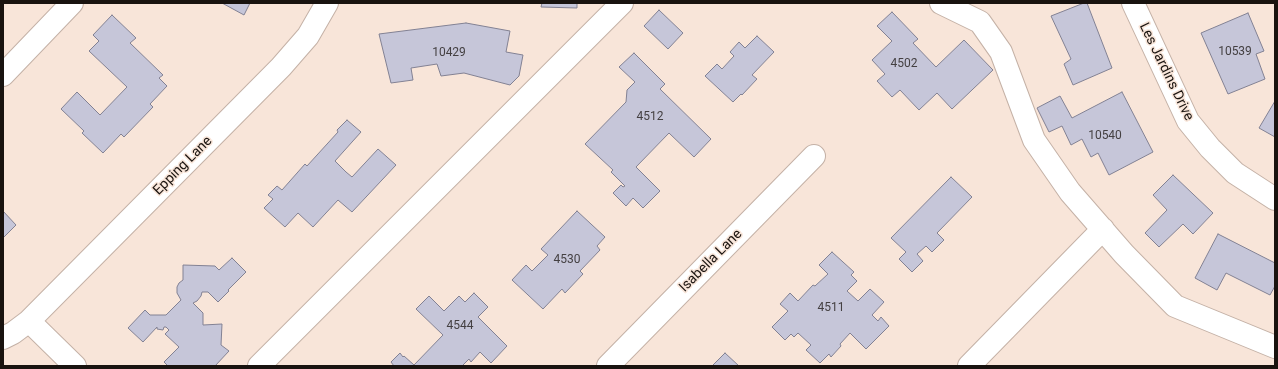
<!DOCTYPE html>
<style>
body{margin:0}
#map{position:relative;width:1278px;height:369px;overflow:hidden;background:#f8e5d9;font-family:Roboto,sans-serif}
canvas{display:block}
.frame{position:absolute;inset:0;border:4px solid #19130f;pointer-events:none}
</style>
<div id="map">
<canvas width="1278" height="369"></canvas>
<div class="frame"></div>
</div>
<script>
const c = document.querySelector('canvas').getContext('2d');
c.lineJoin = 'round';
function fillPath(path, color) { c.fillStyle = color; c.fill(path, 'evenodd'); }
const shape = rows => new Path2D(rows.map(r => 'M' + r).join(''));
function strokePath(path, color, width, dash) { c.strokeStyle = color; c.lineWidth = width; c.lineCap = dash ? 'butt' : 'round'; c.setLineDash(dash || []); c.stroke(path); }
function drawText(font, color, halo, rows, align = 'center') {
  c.font = font + ' Roboto,sans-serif'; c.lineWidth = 3; c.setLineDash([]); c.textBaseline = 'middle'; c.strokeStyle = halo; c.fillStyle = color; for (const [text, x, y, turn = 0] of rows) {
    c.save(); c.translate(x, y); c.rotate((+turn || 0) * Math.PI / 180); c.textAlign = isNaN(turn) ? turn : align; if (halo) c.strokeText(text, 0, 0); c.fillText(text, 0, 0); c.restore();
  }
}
const building = shape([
 [222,3,250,3,244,15,222,3],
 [542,3,577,3,577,8,541,7,542,3],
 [1084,3,1087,3,1112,68,1073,85,1064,64,1071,59,1051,16,1084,3],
 [659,10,683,33,668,49,644,26,659,10],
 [892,12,918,39,913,43,936,67,964,40,993,70,952,109,937,93,919,110,900,90,892,97,877,81,885,74,872,60,892,41,877,26,892,12],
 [1248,13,1264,51,1256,54,1265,79,1228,94,1201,33,1248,13],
 [112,15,136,38,130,43,163,75,159,78,167,86,150,104,153,107,124,137,121,134,103,153,82,133,84,131,61,109,77,92,100,115,127,87,89,51,99,41,93,35,112,15],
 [466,23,510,31,506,52,523,55,519,76,510,85,464,73,441,76,437,64,411,68,413,80,391,83,379,34,466,23],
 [757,36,774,52,752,75,757,79,742,95,741,94,733,102,705,76,717,64,722,69,734,56,730,52,739,42,745,48,757,36],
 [634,53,665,84,660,89,711,139,694,157,669,133,636,167,660,191,643,208,633,198,626,206,613,193,621,185,623,187,625,186,611,172,613,170,585,144,626,102,627,90,635,82,619,67,634,53],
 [1122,92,1153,152,1109,175,1098,153,1091,157,1082,139,1071,145,1062,126,1049,132,1037,108,1060,96,1072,118,1122,92],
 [1275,101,1275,137,1259,128,1275,101],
 [347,120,361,132,335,161,346,172,352,177,378,149,396,165,352,212,338,200,313,227,298,213,285,227,264,208,273,199,268,195,277,186,282,190,305,164,307,166,338,132,337,130,347,120],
 [1173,175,1213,213,1193,234,1183,224,1159,247,1145,233,1167,210,1153,195,1173,175],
 [951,177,972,197,937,233,944,240,932,252,926,246,917,254,923,261,912,272,899,259,906,252,891,238,951,177],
 [3,211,16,225,3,238,3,211],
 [577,211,605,237,597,246,600,250,580,271,583,274,565,293,562,289,543,309,512,280,526,265,532,271,548,255,541,249,577,211],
 [1218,234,1275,263,1275,286,1270,295,1226,273,1217,290,1195,278,1218,234],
 [832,252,854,272,851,275,857,281,847,291,858,301,870,289,884,302,872,315,878,321,881,317,889,326,866,349,850,333,840,344,841,346,831,357,829,354,820,363,806,350,811,345,798,333,794,337,791,334,785,340,772,327,788,311,780,304,790,293,798,301,813,285,815,286,828,274,819,265,832,252],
 [232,258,246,272,228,290,229,291,218,302,208,292,202,292,201,296,197,301,193,303,203,313,203,325,222,324,221,345,229,351,215,366,168,366,164,362,179,347,165,334,169,330,166,327,164,327,163,330,157,329,157,327,143,342,128,328,145,310,150,315,166,315,181,300,177,293,177,287,179,283,183,280,183,265,215,266,219,270,232,258],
 [474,293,488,307,478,317,507,346,491,363,480,352,471,362,469,359,462,366,394,366,391,362,400,353,403,357,404,356,414,365,443,335,416,309,429,296,444,311,459,296,465,302,474,293],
 [725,353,739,366,712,366,725,353]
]);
fillPath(building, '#c6c6d9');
strokePath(building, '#828193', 1);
const minor = shape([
 [941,3,980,22,1001,52,1034,140,1070,192,1124,254,1175,306,1275,347],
 [1133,3,1188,121,1210,148,1235,173,1275,199],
 [3,75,72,3],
 [29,321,75,366],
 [3,338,13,333,29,321,281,67,308,36,327,3],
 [259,366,622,3],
 [608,366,814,156],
 [969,366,1103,229]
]);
strokePath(minor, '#c4b1a6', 24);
strokePath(minor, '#fff', 22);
drawText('12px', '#444042', null, [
 ["10539",1235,52],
 ["10429",449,53],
 ["4502",904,64],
 ["4512",650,117],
 ["10540",1105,136],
 ["4530",567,260],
 ["4511",831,308],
 ["4544",460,326]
]);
drawText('14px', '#19130f', '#f8e5d9', [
 ["Les Jardins Drive",1166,72,64],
 ["Epping Lane",183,166,-45],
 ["Isabella Lane",711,261,-45]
]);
</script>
